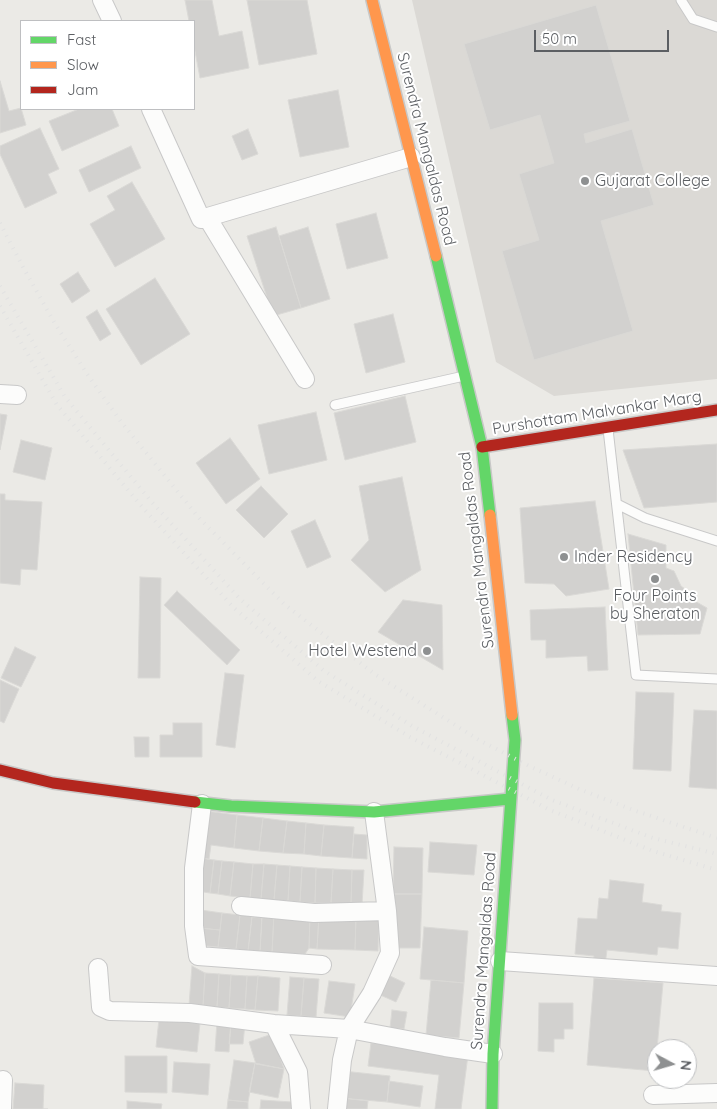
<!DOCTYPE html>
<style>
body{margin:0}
#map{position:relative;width:717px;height:1109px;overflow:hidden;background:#ebeae6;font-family:Quicksand,sans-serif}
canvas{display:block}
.legend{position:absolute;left:20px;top:20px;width:175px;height:90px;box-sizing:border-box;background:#fff;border:1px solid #bebfc1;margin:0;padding:6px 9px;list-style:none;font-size:15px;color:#5c5f63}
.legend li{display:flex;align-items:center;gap:10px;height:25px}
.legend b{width:25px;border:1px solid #bebfc1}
.north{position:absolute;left:647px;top:1039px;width:50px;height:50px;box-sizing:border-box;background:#fff;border:1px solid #bebfc1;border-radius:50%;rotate:96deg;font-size:14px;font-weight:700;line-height:20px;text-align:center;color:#5c5f63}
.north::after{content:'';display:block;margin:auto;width:18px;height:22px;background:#8e9091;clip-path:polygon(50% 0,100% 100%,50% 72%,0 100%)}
.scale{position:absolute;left:534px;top:30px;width:135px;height:22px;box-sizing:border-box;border:2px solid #5c5f63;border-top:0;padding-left:6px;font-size:15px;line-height:18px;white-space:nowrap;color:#5c5f63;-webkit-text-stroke:4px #fff;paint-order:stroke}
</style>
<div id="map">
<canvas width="717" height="1109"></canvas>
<ul class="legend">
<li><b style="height:6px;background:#63d668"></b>Fast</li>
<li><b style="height:6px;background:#ff974d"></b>Slow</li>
<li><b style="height:6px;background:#b3261e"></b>Jam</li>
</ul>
<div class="north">N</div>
<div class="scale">50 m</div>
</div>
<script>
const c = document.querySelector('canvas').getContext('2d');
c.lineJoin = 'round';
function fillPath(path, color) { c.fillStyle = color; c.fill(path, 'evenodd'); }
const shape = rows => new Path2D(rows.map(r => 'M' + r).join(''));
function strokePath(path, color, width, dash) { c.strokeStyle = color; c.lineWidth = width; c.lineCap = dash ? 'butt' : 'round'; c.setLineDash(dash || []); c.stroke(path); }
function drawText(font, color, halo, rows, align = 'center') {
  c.font = font + ' Quicksand,sans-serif'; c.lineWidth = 4; c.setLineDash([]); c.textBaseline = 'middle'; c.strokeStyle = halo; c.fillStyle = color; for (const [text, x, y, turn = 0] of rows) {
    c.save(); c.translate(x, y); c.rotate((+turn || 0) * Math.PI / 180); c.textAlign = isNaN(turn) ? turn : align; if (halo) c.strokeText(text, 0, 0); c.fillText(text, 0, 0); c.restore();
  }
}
fillPath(shape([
 [412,0,717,0,717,379,554,396,496,362]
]), '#dbd9d5');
const building = shape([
 [185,0,212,0,219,36,242,31,249,68,200,78,194,46,194,21,189,21,185,0],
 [247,0,307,0,317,54,259,65,247,0],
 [596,5,630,121,584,134,586,143,632,129,654,205,601,221,633,331,534,360,502,251,539,240,519,174,554,163,540,115,490,130,464,44,596,5],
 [0,81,9,111,21,108,26,125,0,133,0,81],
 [338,90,349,147,300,157,288,100,338,90],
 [79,109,112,109,119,126,62,151,49,121,79,109],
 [40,128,59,169,48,174,57,193,25,208,0,154,0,146,40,128],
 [248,129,258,154,242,160,232,136,248,129],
 [131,146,141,168,89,192,79,170,131,146],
 [132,182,165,239,115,267,90,224,115,210,107,196,132,182],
 [376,213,388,258,347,269,336,224,376,213],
 [276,227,301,308,273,316,247,236,276,227],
 [308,227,330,299,301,308,279,236,308,227],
 [78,272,90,291,72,303,60,284,78,272],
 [155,278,190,334,141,365,106,309,155,278],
 [97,310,111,334,100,341,86,317,97,310],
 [393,314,405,362,366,373,354,324,393,314],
 [405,396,416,442,345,460,334,413,405,396],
 [316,412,327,460,269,474,258,425,316,412],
 [0,414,7,415,0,450,0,414],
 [230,438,260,479,226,504,196,463,230,438],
 [21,440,52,448,45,480,13,472,21,440],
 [717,444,717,502,644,508,623,450,717,444],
 [402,477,421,570,385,592,351,560,369,540,359,486,402,477],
 [261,486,288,514,264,538,236,510,261,486],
 [0,494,5,494,5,500,42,502,37,570,21,569,20,585,0,583,0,494],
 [595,501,609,589,566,596,554,584,525,583,520,508,595,501],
 [315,520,331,557,307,568,291,531,315,520],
 [628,534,666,545,666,568,674,571,681,586,689,592,693,600,707,608,700,634,638,635,628,534],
 [140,577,161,578,160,678,138,678,140,577],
 [177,591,240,650,227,665,164,605,177,591],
 [403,600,442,605,443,670,378,632,403,600],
 [605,607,608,670,588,671,587,656,546,658,546,640,531,640,530,610,605,607],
 [15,647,36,657,21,687,1,678,15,647],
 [225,673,244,675,235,748,216,745,225,673],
 [0,680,19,689,4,723,0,721,0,680],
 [636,692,674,693,671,771,633,769,636,692],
 [694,710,717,711,717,789,689,787,694,710],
 [173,723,202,723,202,757,160,757,160,735,173,735,173,723],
 [134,737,149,737,149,757,135,757,134,737],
 [206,811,237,815,234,848,211,845,209,859,200,858,206,811],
 [237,815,263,818,259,851,234,848,237,815],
 [263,818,287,821,283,853,259,851,263,818],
 [287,821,306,823,304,854,283,853,287,821],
 [306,823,324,825,321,856,304,854,306,823],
 [324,825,354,827,352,858,321,856,324,825],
 [354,834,367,835,367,859,352,858,354,834],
 [430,842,477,845,474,875,428,872,430,842],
 [394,847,423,848,422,894,393,894,394,847],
 [200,858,214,860,210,893,197,891,200,858],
 [214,860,222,861,218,894,210,893,214,860],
 [222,861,234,862,230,896,218,894,222,861],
 [234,862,253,864,250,898,230,896,234,862],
 [253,864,264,864,261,899,250,898,253,864],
 [264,864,277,865,274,900,261,899,264,864],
 [277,865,290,866,288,901,274,900,277,865],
 [290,866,302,867,300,902,288,901,290,866],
 [302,867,316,868,315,903,300,902,302,867],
 [316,868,333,869,331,903,315,903,316,868],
 [333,869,352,870,351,904,331,903,333,869],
 [352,870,364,870,362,905,351,904,352,870],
 [610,880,644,884,642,902,662,905,661,911,681,913,678,949,658,947,657,955,607,950,605,965,593,964,594,956,575,954,578,918,597,919,599,898,608,899,610,880],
 [393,894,422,894,420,948,392,948,393,894],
 [201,910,222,913,220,930,199,928,201,910],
 [262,912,274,913,272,953,260,952,262,912],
 [222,913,240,915,236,949,218,947,222,913],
 [274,913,310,915,309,948,305,954,272,953,274,913],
 [240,915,252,916,248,951,236,949,240,915],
 [310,915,319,915,317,949,309,948,310,915],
 [319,915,356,916,355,950,317,949,319,915],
 [356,916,379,917,378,951,355,950,356,916],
 [252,917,262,918,260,952,248,951,252,917],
 [424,927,468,931,464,983,420,979,424,927],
 [199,928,220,930,218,947,197,945,199,928],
 [192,966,205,973,203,1006,189,1005,192,966],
 [205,973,219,974,217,1007,203,1006,205,973],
 [219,974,231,975,229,1008,217,1007,219,974],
 [386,974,405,983,396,1002,378,994,386,974],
 [231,975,247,976,245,1009,229,1008,231,975],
 [247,976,258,976,255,1010,245,1009,247,976],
 [258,976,280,978,278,1011,255,1010,258,976],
 [290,977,304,978,301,1016,287,1015,290,977],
 [304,978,319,979,316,1017,301,1016,304,978],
 [594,978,663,983,655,1071,587,1065,594,978],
 [431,980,464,983,459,1038,426,1035,431,980],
 [329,981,355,984,350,1017,324,1013,329,981],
 [539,1003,573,1003,573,1029,564,1029,564,1039,554,1039,554,1052,538,1051,539,1003],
 [392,1010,407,1012,404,1029,390,1028,392,1010],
 [159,1019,200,1023,197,1052,156,1047,159,1019],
 [217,1021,231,1022,229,1052,215,1051,217,1021],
 [231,1022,245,1023,243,1044,229,1044,231,1022],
 [272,1034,284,1069,256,1064,249,1042,272,1034],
 [371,1043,468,1055,461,1109,435,1109,439,1075,368,1066,371,1043],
 [125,1056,167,1056,167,1093,125,1092,125,1056],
 [234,1060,255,1063,248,1102,228,1100,234,1060],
 [174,1062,210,1064,208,1095,172,1092,174,1062],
 [255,1063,284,1069,278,1098,249,1092,255,1063],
 [343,1071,390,1076,387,1102,341,1098,343,1071],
 [389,1081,423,1086,420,1107,387,1102,389,1081],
 [15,1083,44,1085,43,1109,48,1109,13,1109,15,1083],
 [341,1098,368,1101,367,1109,340,1109,341,1098],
 [228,1100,248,1102,248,1109,227,1109,228,1100],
 [261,1100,292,1102,292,1109,260,1109,261,1100],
 [127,1101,162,1104,161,1109,127,1109,127,1101]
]);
fillPath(building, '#d2d1cf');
strokePath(building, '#dad9d6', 1);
const lane = shape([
 [681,0,693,19,717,27],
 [335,405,464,376],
 [608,429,636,675,717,679],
 [617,504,645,518,717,541]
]);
const street = shape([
 [102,0,112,21],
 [151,109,201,219,411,157],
 [207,217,305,379],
 [0,394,17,395],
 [202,804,194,868,194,926,198,956,322,965],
 [241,906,314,913,387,911],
 [500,961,717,976],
 [98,968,101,1007,110,1011,190,1013,274,1024,349,1029,445,1047,493,1054],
 [274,1024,298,1072,301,1109],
 [653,1095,717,1093],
 [2,1109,3,1080],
 [337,1109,342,1060,349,1029,372,993,390,953,387,911,374,812]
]);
const fast = shape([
 [436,256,482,447,490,515],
 [195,802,231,806,374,812,510,799],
 [492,1109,493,1054,515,740,512,715]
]);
const slow = shape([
 [372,0,436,256],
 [490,515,512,715]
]);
const jam = shape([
 [482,447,717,410],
 [0,770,53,783,195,802]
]);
strokePath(lane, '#c8c8c8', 11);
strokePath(street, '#c8c8c8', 20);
strokePath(fast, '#c8c8c7', 14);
strokePath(slow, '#c8c8c7', 14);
strokePath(jam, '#c8c8c7', 14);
strokePath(lane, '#fcfcfb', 9);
strokePath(street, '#fcfcfb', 18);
strokePath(fast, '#63d668', 11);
strokePath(slow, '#ff974d', 11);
strokePath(jam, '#b3261e', 11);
strokePath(shape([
 [0,223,24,269,54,322,87,374,122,423,199,518,284,604,376,675,479,740,527,765,579,789,633,810,717,838],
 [0,286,65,397,150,500,240,599,323,670,412,726,552,800,653,838,717,854],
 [0,306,57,405,143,508,233,607,318,681,410,737,550,810,653,851,717,870]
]), '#e2e2e2', 4, [1, 6]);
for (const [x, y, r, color] of [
 [585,181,5,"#8e9091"],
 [564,557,5,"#8e9091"],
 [655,579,5,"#8e9091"],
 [427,651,5,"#8e9091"]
]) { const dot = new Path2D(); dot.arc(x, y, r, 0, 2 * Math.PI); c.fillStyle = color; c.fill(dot); strokePath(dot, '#fff', 2); }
drawText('16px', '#5c5f63', '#fff', [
 ["Surendra Mangaldas Road",426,149,76],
 ["Purshottam Malvankar Marg",597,413,-9],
 ["Surendra Mangaldas Road",477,550,-97],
 ["Surendra Mangaldas Road",484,951,-86]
]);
drawText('16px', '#5c5f63', '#fff', [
 ["Gujarat College",595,181],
 ["Inder Residency",574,557],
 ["Four Points",655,596,"center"],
 ["by Sheraton",655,614,"center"],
 ["Hotel Westend",417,651,"right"]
], 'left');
</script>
